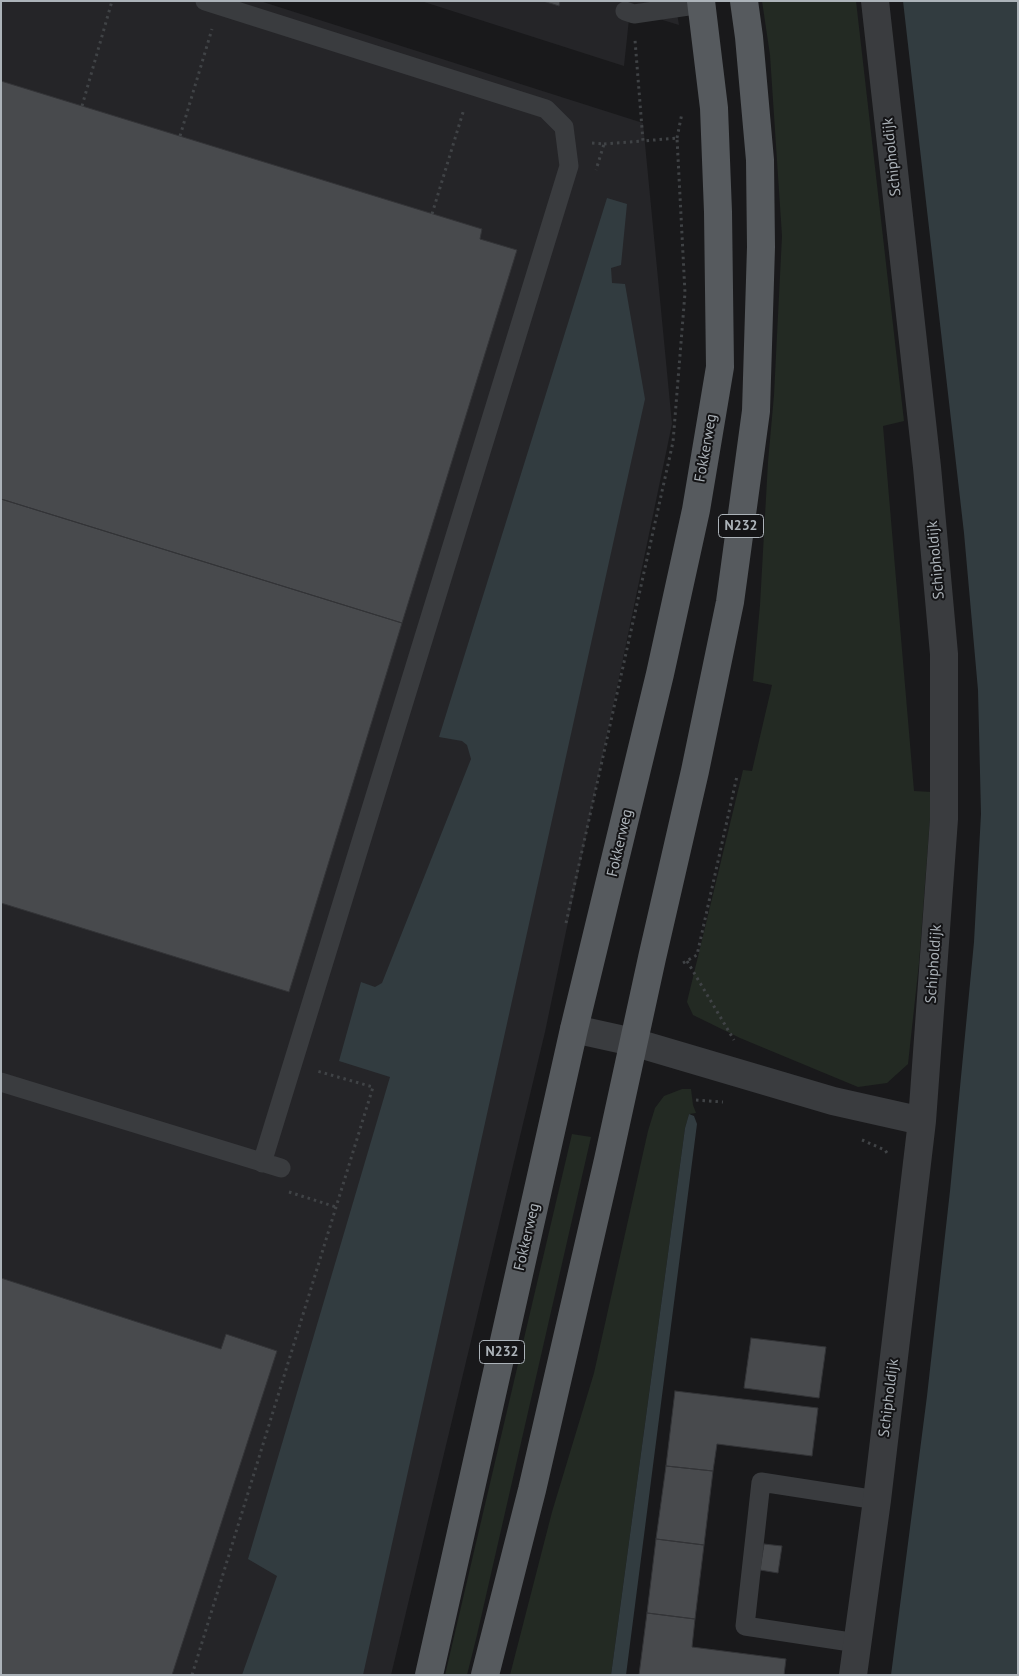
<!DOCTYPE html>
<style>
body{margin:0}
#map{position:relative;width:1019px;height:1676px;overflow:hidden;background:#19191b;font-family:"PT Sans",sans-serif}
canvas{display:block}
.frame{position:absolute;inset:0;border:2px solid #acb3b9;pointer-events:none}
</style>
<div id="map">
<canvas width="1019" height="1676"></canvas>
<div class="frame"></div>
</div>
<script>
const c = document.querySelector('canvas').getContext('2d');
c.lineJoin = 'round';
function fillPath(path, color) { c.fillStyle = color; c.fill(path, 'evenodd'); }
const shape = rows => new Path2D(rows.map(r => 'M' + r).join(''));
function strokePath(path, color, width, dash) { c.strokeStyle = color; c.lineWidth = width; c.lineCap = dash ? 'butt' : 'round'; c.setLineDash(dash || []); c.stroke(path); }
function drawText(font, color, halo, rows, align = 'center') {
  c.font = font + ' "PT Sans",sans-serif'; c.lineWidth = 4; c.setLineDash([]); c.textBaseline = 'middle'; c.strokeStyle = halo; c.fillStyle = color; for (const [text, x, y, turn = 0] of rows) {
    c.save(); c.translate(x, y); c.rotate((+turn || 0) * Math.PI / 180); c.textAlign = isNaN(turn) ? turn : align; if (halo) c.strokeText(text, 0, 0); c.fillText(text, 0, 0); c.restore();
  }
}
fillPath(shape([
 [1,1,260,1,643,123,672,424,545,1032,391,1675,1,1675],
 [421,1,675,1,679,25,630,10,624,66]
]), '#252528');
fillPath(shape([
 [762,1,856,1,904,421,883,426,914,791,932,792,919,963,908,1064,887,1083,858,1087,740,1038,693,1015,687,1002,743,770,752,771,772,685,753,681,760,605,768,462,774,395,782,236,770,55],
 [682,1089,691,1089,693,1105,696,1113,689,1114,685,1128,611,1675,510,1675,552,1512,594,1373,648,1131,655,1108,664,1096],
 [572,1134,591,1137,477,1635,467,1675,445,1675]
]), '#232a23');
fillPath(shape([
 [903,1,1018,1,1018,1675,891,1675,927,1396,950,1191,974,942,981,814,978,690,964,533],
 [607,198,627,204,621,265,611,268,612,283,625,284,645,399,363,1675,242,1675,277,1576,248,1559,390,1077,339,1061,361,982,375,987,382,983,471,759,467,745,462,741,439,737],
 [689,1114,694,1116,697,1124,626,1675,611,1675,685,1128]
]), '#323c40');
const building = shape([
 [543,1,560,1,559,6,543,1],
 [1,81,482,229,480,239,517,250,402,623,1,499,1,81],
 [1,499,402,623,289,992,1,903,1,499],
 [1,1278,221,1349,226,1334,277,1351,172,1675,1,1675,1,1278],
 [751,1338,826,1347,819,1398,744,1388,751,1338],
 [675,1391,818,1408,812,1456,717,1444,713,1471,666,1466,675,1391],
 [666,1466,713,1471,704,1545,656,1539,666,1466],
 [656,1539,704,1545,695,1619,647,1613,656,1539],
 [764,1544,782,1546,778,1573,760,1570,764,1544],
 [647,1613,695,1619,692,1647,786,1659,784,1675,639,1675,647,1613]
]);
fillPath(building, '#484a4d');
strokePath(building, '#333437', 1);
strokePath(shape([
 [82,106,112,1],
 [180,136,212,29],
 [677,138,682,113],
 [592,143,604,144,596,170],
 [604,144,643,141],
 [432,214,464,109],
 [566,923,673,442,685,293,677,138,643,141,635,40],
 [687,961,734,1040],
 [683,963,697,955,737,776],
 [696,1100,723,1102],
 [862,1140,885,1150,887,1153],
 [289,1192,336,1207],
 [192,1675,373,1087,317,1071]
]), '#404346', 3, [2.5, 4]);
strokePath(shape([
 [205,1,546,109,564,127,569,166,262,1163],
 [625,11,634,14,702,4],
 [1,1082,281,1168],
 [857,1643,745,1626,761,1482,877,1500]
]), '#3a3c3f', 19);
strokePath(shape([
 [574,1029,633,1042,833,1101,922,1121],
 [853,1675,877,1500,922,1121,944,819,944,654,927,467,875,1]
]), '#3a3c3f', 28);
strokePath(shape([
 [429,1675,574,1029,660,674,696,510,720,367,718,212,714,108,701,1],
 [485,1675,532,1490,608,1160,652,958,695,771,730,602,756,411,761,247,760,160,749,37,744,1]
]), '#565a5e', 28);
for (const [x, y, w] of [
 [741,526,45],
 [502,1352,45]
]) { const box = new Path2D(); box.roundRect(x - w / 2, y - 11.5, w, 23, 4); c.fillStyle = '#141416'; c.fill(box); strokePath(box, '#acb3b9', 1); }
drawText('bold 14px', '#acb3b9', null, [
 ["N232",741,526],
 ["N232",502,1352]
]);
drawText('15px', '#acb3b9', '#141416', [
 ["Schipholdijk",892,157,-96],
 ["Fokkerweg",706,448,-80],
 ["Schipholdijk",936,560,-95],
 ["Fokkerweg",620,843,-77],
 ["Schipholdijk",934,964,-86],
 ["Fokkerweg",527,1237,-77],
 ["Schipholdijk",889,1398,-83]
]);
</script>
